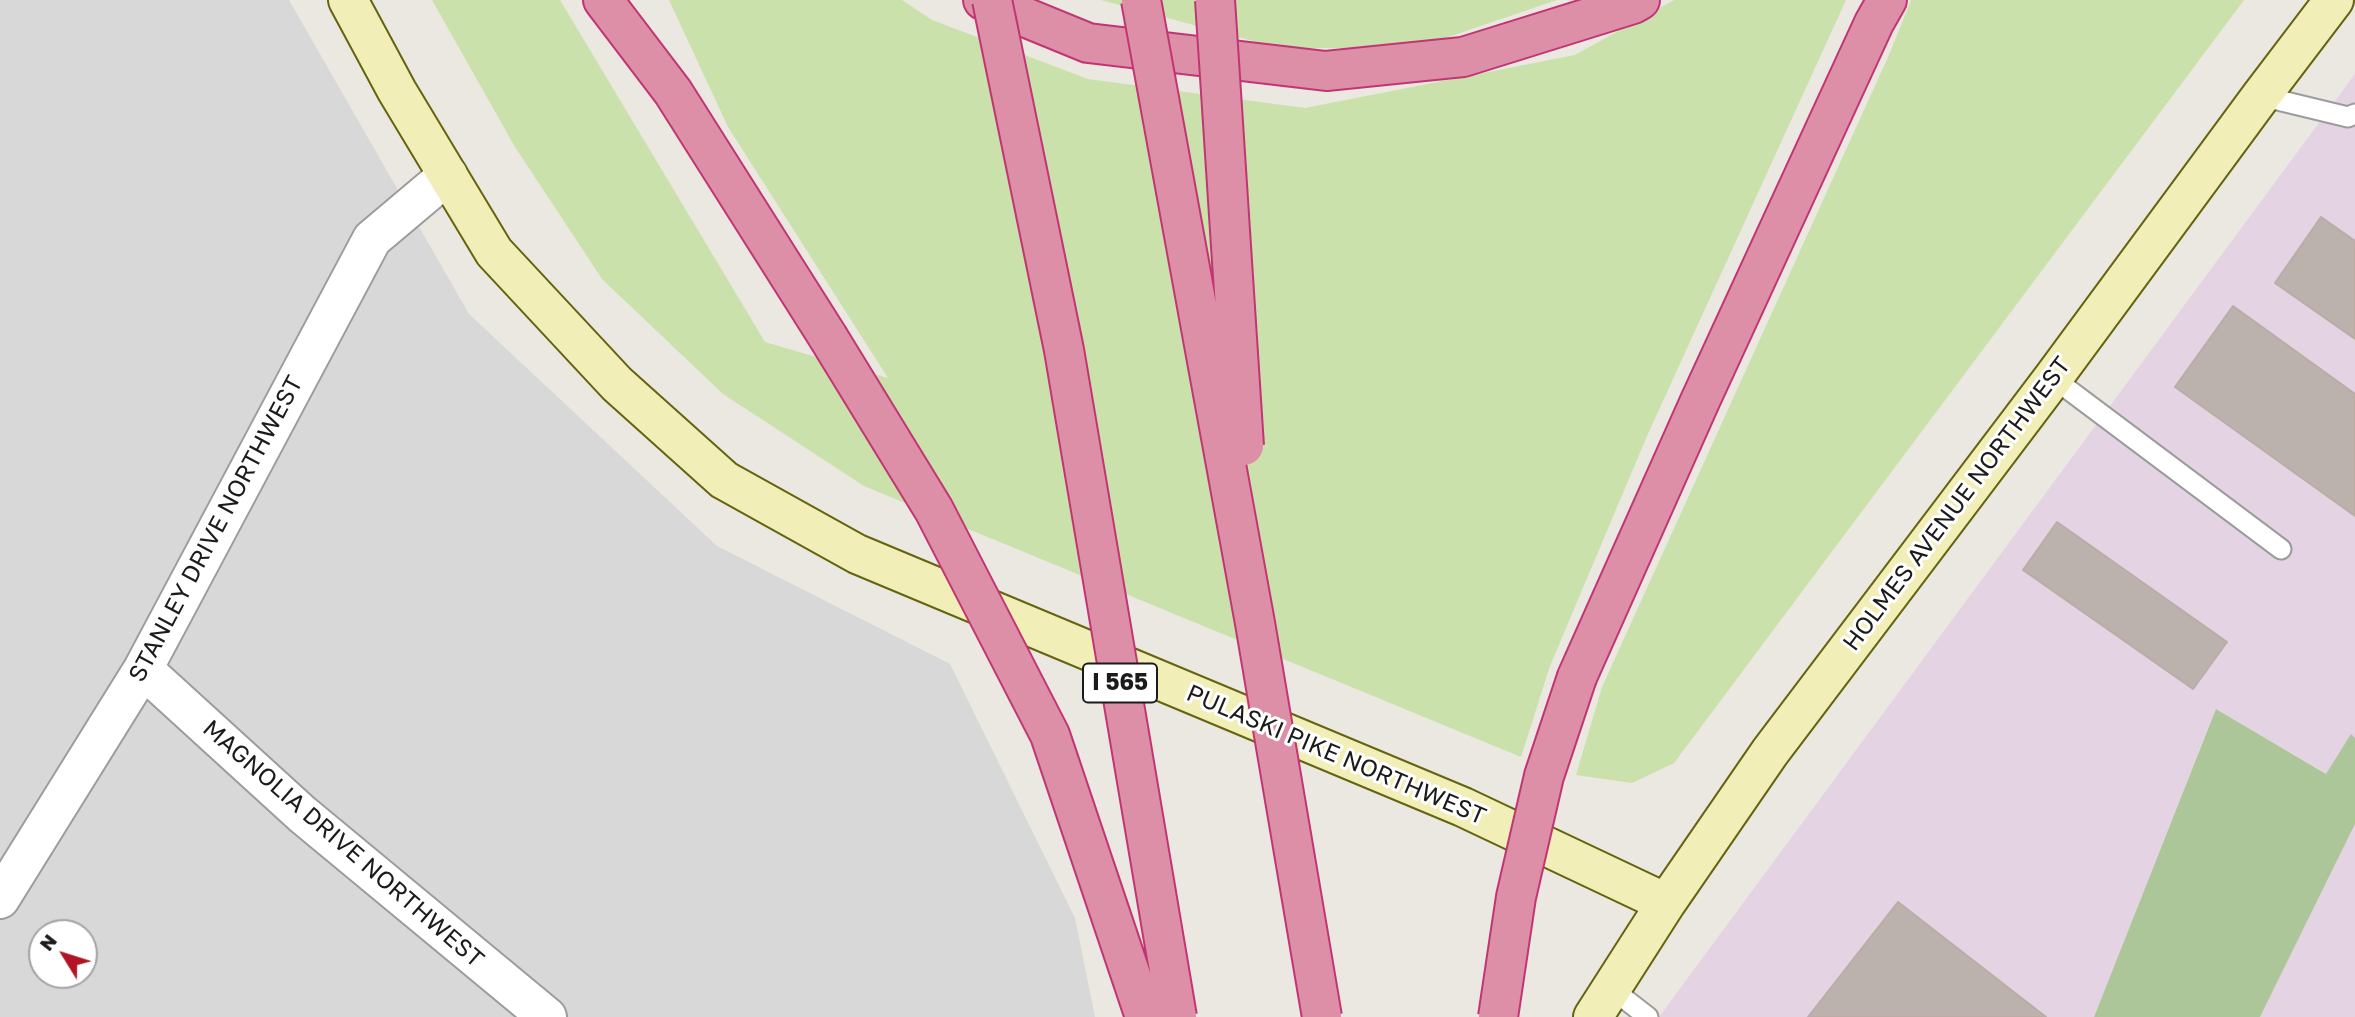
<!DOCTYPE html>
<style>
body{margin:0}
#map{position:relative;width:2355px;height:1017px;overflow:hidden;background:#ebe7e1;font-family:"Golos Text",sans-serif}
canvas{display:block}
.north{position:absolute;left:28px;top:919px;width:70px;height:70px;box-sizing:border-box;background:#fff;border:2px solid #a4a4a4;border-radius:50%;rotate:308deg;font-size:19px;font-weight:700;line-height:28px;text-align:center;color:#1b1b1b}
.north::after{content:'';display:block;margin:auto;width:24px;height:32px;background:#b11425;clip-path:polygon(50% 0,100% 100%,50% 72%,0 100%)}
</style>
<div id="map">
<canvas width="2355" height="1017"></canvas>
<div class="north">N</div>
</div>
<script>
const c = document.querySelector('canvas').getContext('2d');
c.lineJoin = 'round';
function fillPath(path, color) { c.fillStyle = color; c.fill(path, 'evenodd'); }
const shape = rows => new Path2D(rows.map(r => 'M' + r).join(''));
function strokePath(path, color, width, dash) { c.strokeStyle = color; c.lineWidth = width; c.lineCap = dash ? 'butt' : 'round'; c.setLineDash(dash || []); c.stroke(path); }
function drawText(font, color, halo, rows, align = 'center') {
  c.font = font + ' "Golos Text",sans-serif'; c.lineWidth = 6; c.setLineDash([]); c.textBaseline = 'middle'; c.strokeStyle = halo; c.fillStyle = color; for (const [text, x, y, turn = 0] of rows) {
    c.save(); c.translate(x, y); c.rotate((+turn || 0) * Math.PI / 180); c.textAlign = isNaN(turn) ? turn : align; if (halo) c.strokeText(text, 0, 0); c.fillText(text, 0, 0); c.restore();
  }
}
fillPath(shape([
 [0,0,289,0,469,314,717,546,950,664,1075,918,1095,1017,0,1017],
 [42,933,84,933,84,975,42,975]
]), '#d9d8d8');
fillPath(shape([
 [2355,74,2355,738,2351,735,2327,774,2216,709,2094,1017,1659,1017],
 [2355,824,2355,1017,2260,1017]
]), '#e4d3e2');
fillPath(shape([
 [432,0,560,0,765,342,888,378,728,127,669,0,902,0,932,20,1088,79,1305,108,1575,55,1674,0,1846,0,1647,436,1550,666,1521,757,864,486,723,394,602,279,515,147],
 [1101,0,1557,0,1416,48,1279,48],
 [1911,0,2244,0,1674,763,1632,783,1576,775,1602,687,1889,55]
]), '#cbe1ab');
fillPath(shape([
 [2216,709,2326,774,2351,734,2355,738,2355,824,2260,1017,2094,1017]
]), '#acc69a');
const building = shape([
 [2321,217,2355,241,2355,339,2275,283,2321,217],
 [2233,306,2355,394,2355,516,2175,387,2233,306],
 [2057,522,2227,642,2193,689,2023,570,2057,522],
 [1898,902,2046,1017,1808,1017,1898,902]
]);
fillPath(building, '#bbb2ae');
strokePath(building, '#bbaca5', 2);
const service = shape([
 [2261,96,2348,117,2355,114],
 [2053,378,2281,549],
 [1612,989,1648,1017]
]);
const minor = shape([
 [143,669,302,814,547,1017],
 [0,899,143,669,372,239,448,175]
]);
const secondary = shape([
 [348,0,397,91,494,252,617,384,724,480,857,554,1463,807,1666,903],
 [1593,1017,1666,903,1770,752,2053,378,2261,96,2334,0]
]);
const motorway = shape([
 [603,0,673,92,828,337],
 [983,0,1088,43,1326,71,1463,57,1633,4,1640,0],
 [1577,677,1700,401,1874,23,1887,0]
]);
strokePath(service, '#9c9c9c', 23);
strokePath(minor, '#9c9c9c', 42);
strokePath(secondary, '#64640f', 42);
strokePath(motorway, '#c23574', 42);
strokePath(service, '#fff', 19);
strokePath(minor, '#fff', 38);
strokePath(secondary, '#f2eeb8', 38);
strokePath(motorway, '#dc8fa6', 38);
const motorwayBridge = shape([
 [992,0,1064,350,1177,1017],
 [1141,0,1255,623,1322,1017],
 [1215,0,1244,446],
 [828,337,934,510,1050,735,1145,1017],
 [1498,1017,1516,897,1544,776,1577,677]
]);
strokePath(motorwayBridge, '#c23574', 42, []);
strokePath(motorwayBridge, '#dc8fa6', 38);
for (const [x, y, w] of [
 [1120,683,74]
]) { const box = new Path2D(); box.roundRect(x - w / 2, y - 19.5, w, 39, 5); c.fillStyle = '#fff'; c.fill(box); strokePath(box, '#1b1b1b', 2); }
drawText('bold 23px', '#1b1b1b', null, [
 ["I 565",1120,683]
]);
drawText('24px', '#1b1b1b', '#fff', [
 ["HOLMES AVENUE NORTHWEST",1957,504,-53],
 ["STANLEY DRIVE NORTHWEST",216,529,-62],
 ["PULASKI PIKE NORTHWEST",1336,755,23],
 ["MAGNOLIA DRIVE NORTHWEST",343,844,41]
]);
</script>
